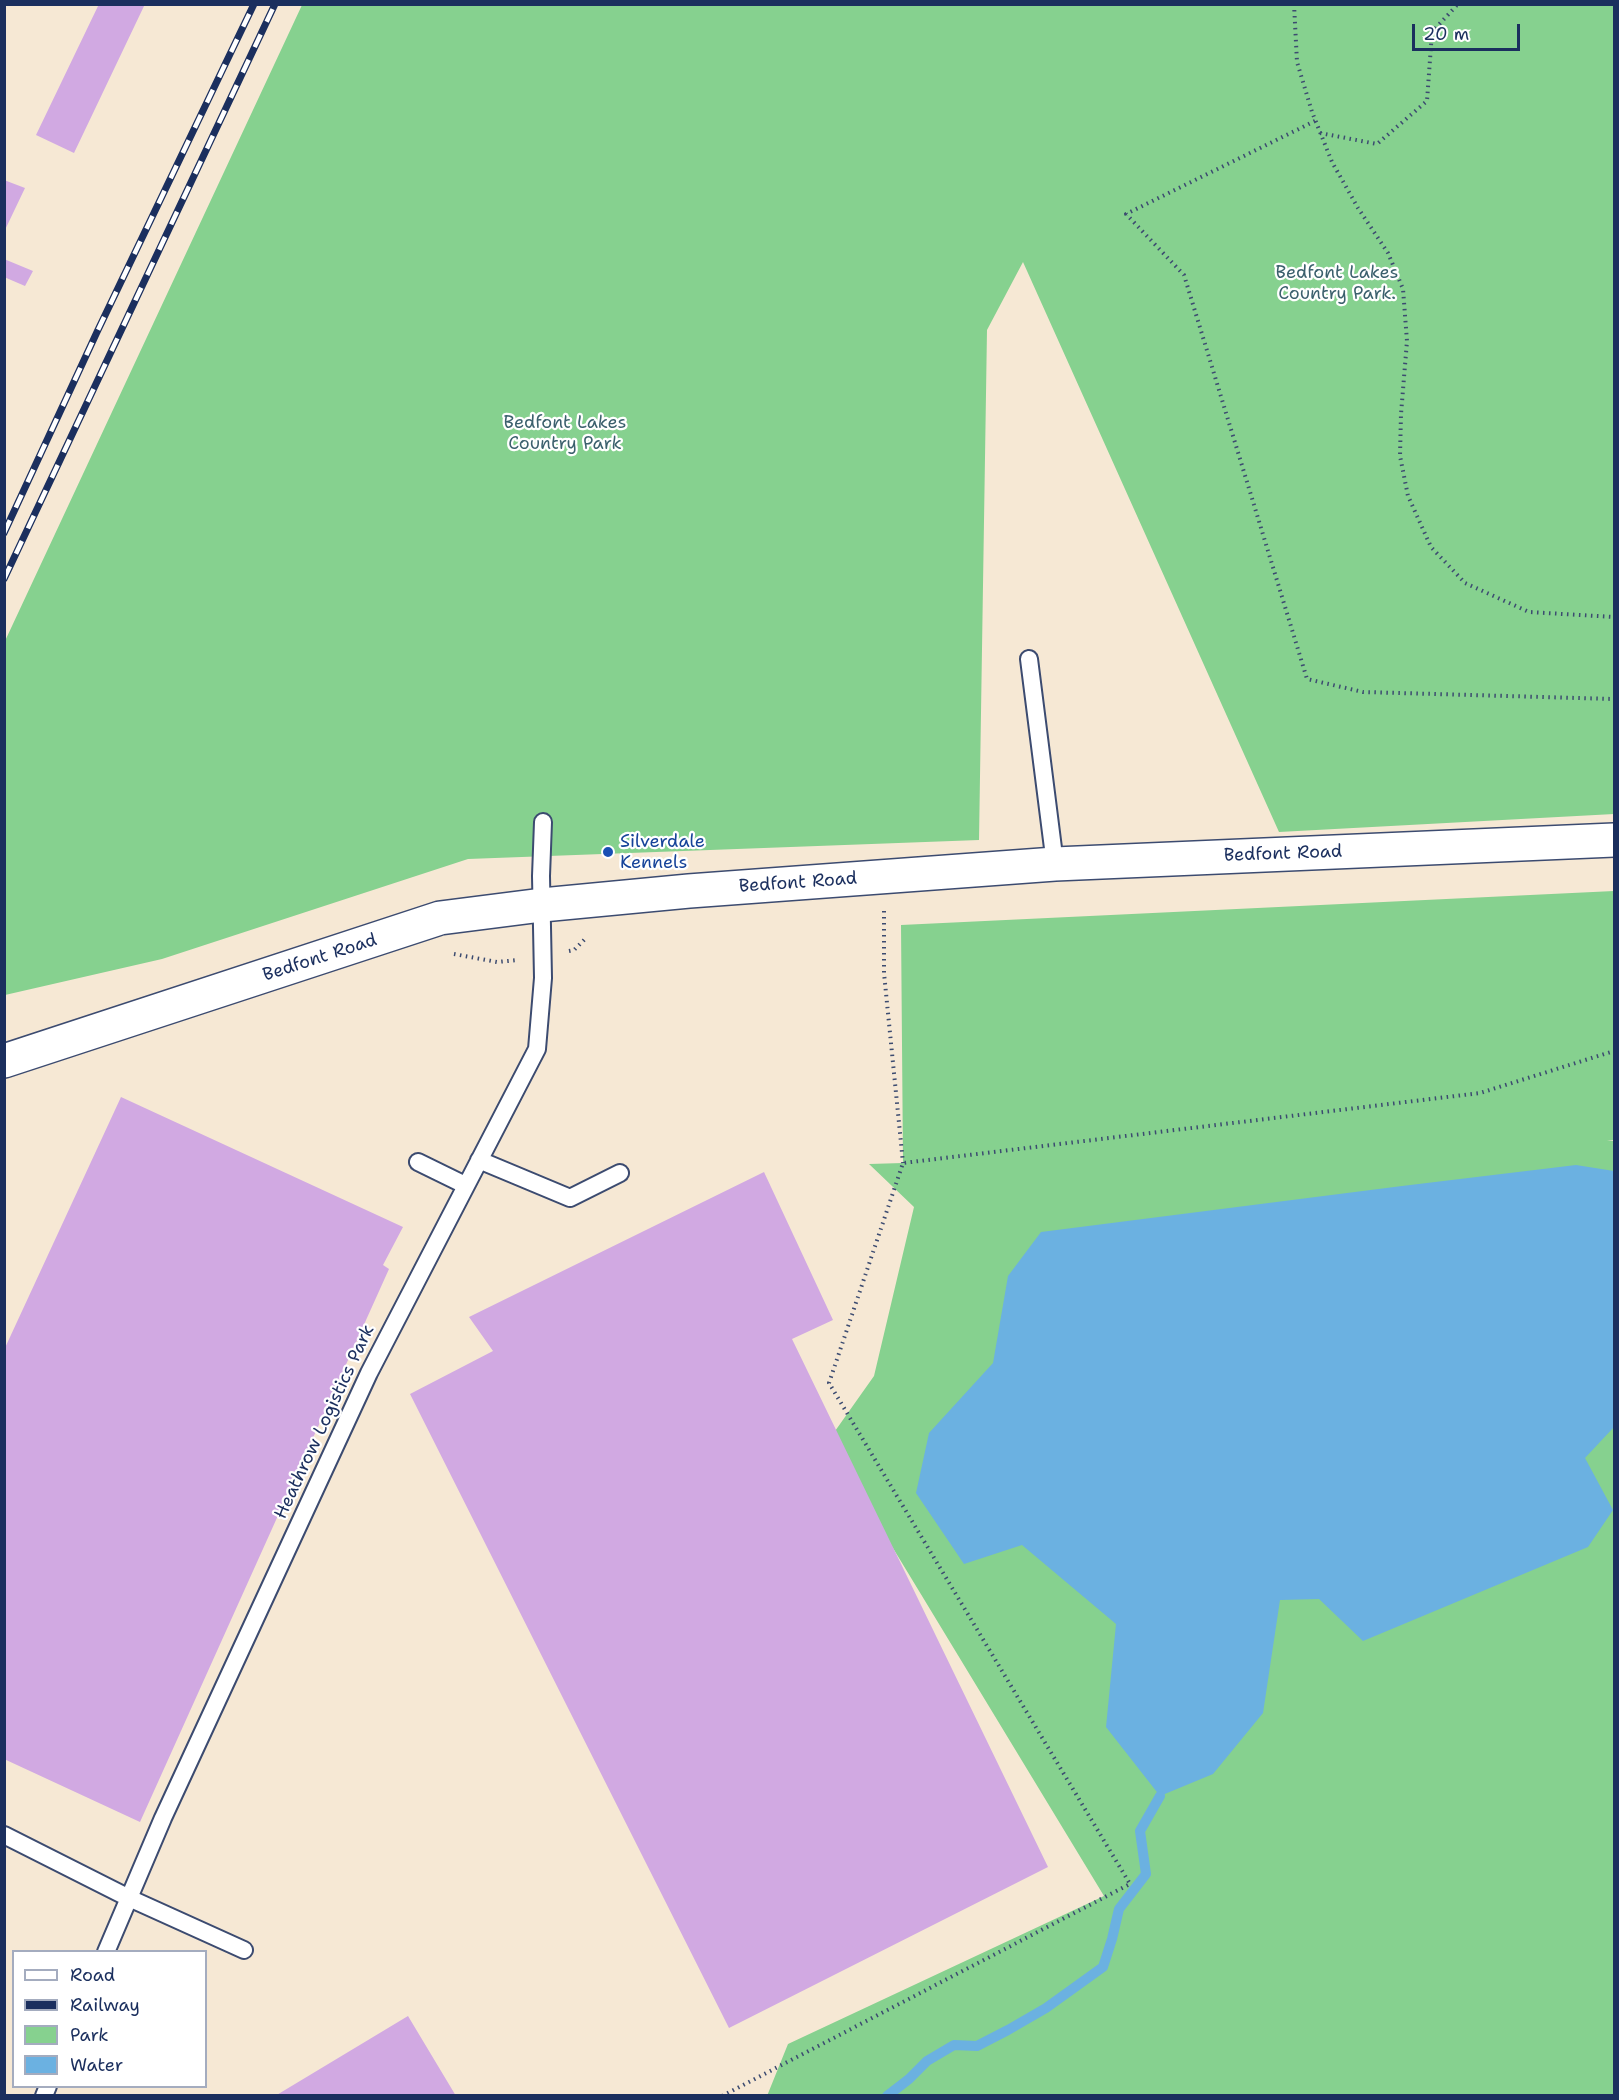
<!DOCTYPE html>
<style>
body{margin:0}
#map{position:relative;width:1619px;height:2100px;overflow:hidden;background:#f6e8d4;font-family:"Shantell Sans",sans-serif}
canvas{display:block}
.frame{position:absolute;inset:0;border:6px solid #1b2f5e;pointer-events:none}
.legend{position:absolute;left:12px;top:1950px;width:195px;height:138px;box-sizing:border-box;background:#fff;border:2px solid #a4acbf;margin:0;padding:8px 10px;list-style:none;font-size:18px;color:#1b2f5e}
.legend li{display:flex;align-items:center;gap:12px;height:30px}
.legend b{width:30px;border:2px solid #a4acbf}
.scale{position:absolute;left:1412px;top:24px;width:108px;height:27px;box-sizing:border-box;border:3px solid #1b2f5e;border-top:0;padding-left:8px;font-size:18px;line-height:21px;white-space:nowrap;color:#1b2f5e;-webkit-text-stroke:4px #fff;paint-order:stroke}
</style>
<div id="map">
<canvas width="1619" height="2100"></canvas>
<div class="frame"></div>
<ul class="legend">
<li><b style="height:8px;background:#fff"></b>Road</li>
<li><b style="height:8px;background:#1b2f5e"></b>Railway</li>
<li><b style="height:16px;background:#86d18f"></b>Park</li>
<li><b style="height:16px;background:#6bb1e1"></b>Water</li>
</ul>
<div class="scale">20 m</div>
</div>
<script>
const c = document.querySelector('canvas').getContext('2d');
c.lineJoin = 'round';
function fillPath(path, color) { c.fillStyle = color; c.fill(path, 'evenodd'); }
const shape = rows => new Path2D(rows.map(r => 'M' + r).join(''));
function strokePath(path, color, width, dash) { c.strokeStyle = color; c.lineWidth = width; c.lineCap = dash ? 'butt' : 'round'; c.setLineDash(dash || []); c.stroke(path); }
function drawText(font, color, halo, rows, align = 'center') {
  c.font = font + ' "Shantell Sans",sans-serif'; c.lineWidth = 4.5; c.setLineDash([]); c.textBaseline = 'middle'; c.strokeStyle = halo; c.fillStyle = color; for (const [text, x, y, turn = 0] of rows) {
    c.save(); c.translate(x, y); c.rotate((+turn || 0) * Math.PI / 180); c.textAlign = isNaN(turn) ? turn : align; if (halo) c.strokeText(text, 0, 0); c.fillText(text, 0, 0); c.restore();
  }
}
fillPath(shape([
 [302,5,1614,5,1614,814,1279,832,1023,262,987,330,979,840,468,859,162,959,5,995,5,641],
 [1614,891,1614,1140,1607,1141,1614,1141,1614,2095,767,2096,788,2044,1104,1896,828,1441,874,1376,914,1207,869,1164,903,1163,901,925]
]), '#86d18f');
fillPath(shape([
 [1576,1165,1614,1171,1614,1427,1585,1458,1613,1510,1588,1547,1363,1641,1319,1599,1280,1600,1263,1713,1213,1774,1160,1796,1106,1727,1116,1624,1022,1545,964,1564,916,1493,929,1433,993,1363,1008,1276,1041,1232,1402,1186]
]), '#6bb1e1');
strokePath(shape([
 [887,2096,909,2079,927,2061,954,2045,977,2046,1008,2030,1046,2008,1103,1967,1112,1939,1119,1909,1146,1874,1140,1831,1160,1796]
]), '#6bb1e1', 10);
fillPath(shape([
 [99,4,145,4,74,153,36,135],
 [4,180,25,188,4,232],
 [4,259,33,271,25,286,4,277],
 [121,1097,403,1227,383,1265,389,1269,140,1822,4,1759,4,1350],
 [764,1172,833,1320,792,1339,1048,1867,729,2028,410,1394,493,1351,469,1317],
 [408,2016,456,2096,275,2096]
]), '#d1a9e2');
const service = shape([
 [1029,659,1055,864],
 [479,1160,570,1198,620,1173],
 [418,1162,465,1185],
 [4,1835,129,1898,244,1950],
 [106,1952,163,1818,369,1373,537,1049,543,978,541,876,543,822],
 [44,2096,48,2086]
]);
const tertiary = shape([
 [4,1061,440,918,542,905,689,891,1055,864,1614,840]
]);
strokePath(service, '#3c4b70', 20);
strokePath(tertiary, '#3c4b70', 36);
strokePath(shape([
 [1294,4,1297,62,1312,112,1332,162,1358,208,1388,253,1403,289,1407,341,1401,414,1400,456,1408,496,1431,547,1465,583,1529,612,1614,617],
 [1315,121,1126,214,1184,275,1307,679,1363,692,1614,699],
 [1320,133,1377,144,1427,101,1432,32,1458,4],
 [884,911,884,973,903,1163],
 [569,951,574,950,587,937],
 [454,954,497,962,518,960],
 [722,2096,1130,1884,829,1383,903,1163,1480,1093,1614,1051]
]), '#3c4b70', 4, [1.5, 4.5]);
strokePath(service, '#fff', 16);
strokePath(tertiary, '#fff', 33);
const rail = shape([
 [4,533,97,332,254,4],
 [4,579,275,4]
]);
strokePath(rail, '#1b2f5e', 7);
strokePath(rail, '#fff', 4.5, [14]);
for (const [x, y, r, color] of [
 [608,852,6,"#1a4fb4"]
]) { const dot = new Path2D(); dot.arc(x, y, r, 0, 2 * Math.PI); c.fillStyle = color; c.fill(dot); strokePath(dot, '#fff', 2); }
drawText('18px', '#3b606d', '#fff', [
 ["Bedfont Lakes",1337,273],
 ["Country Park.",1337,294],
 ["Bedfont Lakes",565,423],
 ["Country Park",565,444]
]);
drawText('18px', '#164399', '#fff', [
 ["Silverdale",620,842],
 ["Kennels",620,863]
], 'left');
drawText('18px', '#1b2f5e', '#fff', [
 ["Bedfont Road",1283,854,-2],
 ["Bedfont Road",798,883,-4],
 ["Bedfont Road",320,958,-18],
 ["Heathrow Logistics Park",325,1422,-65]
]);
</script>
